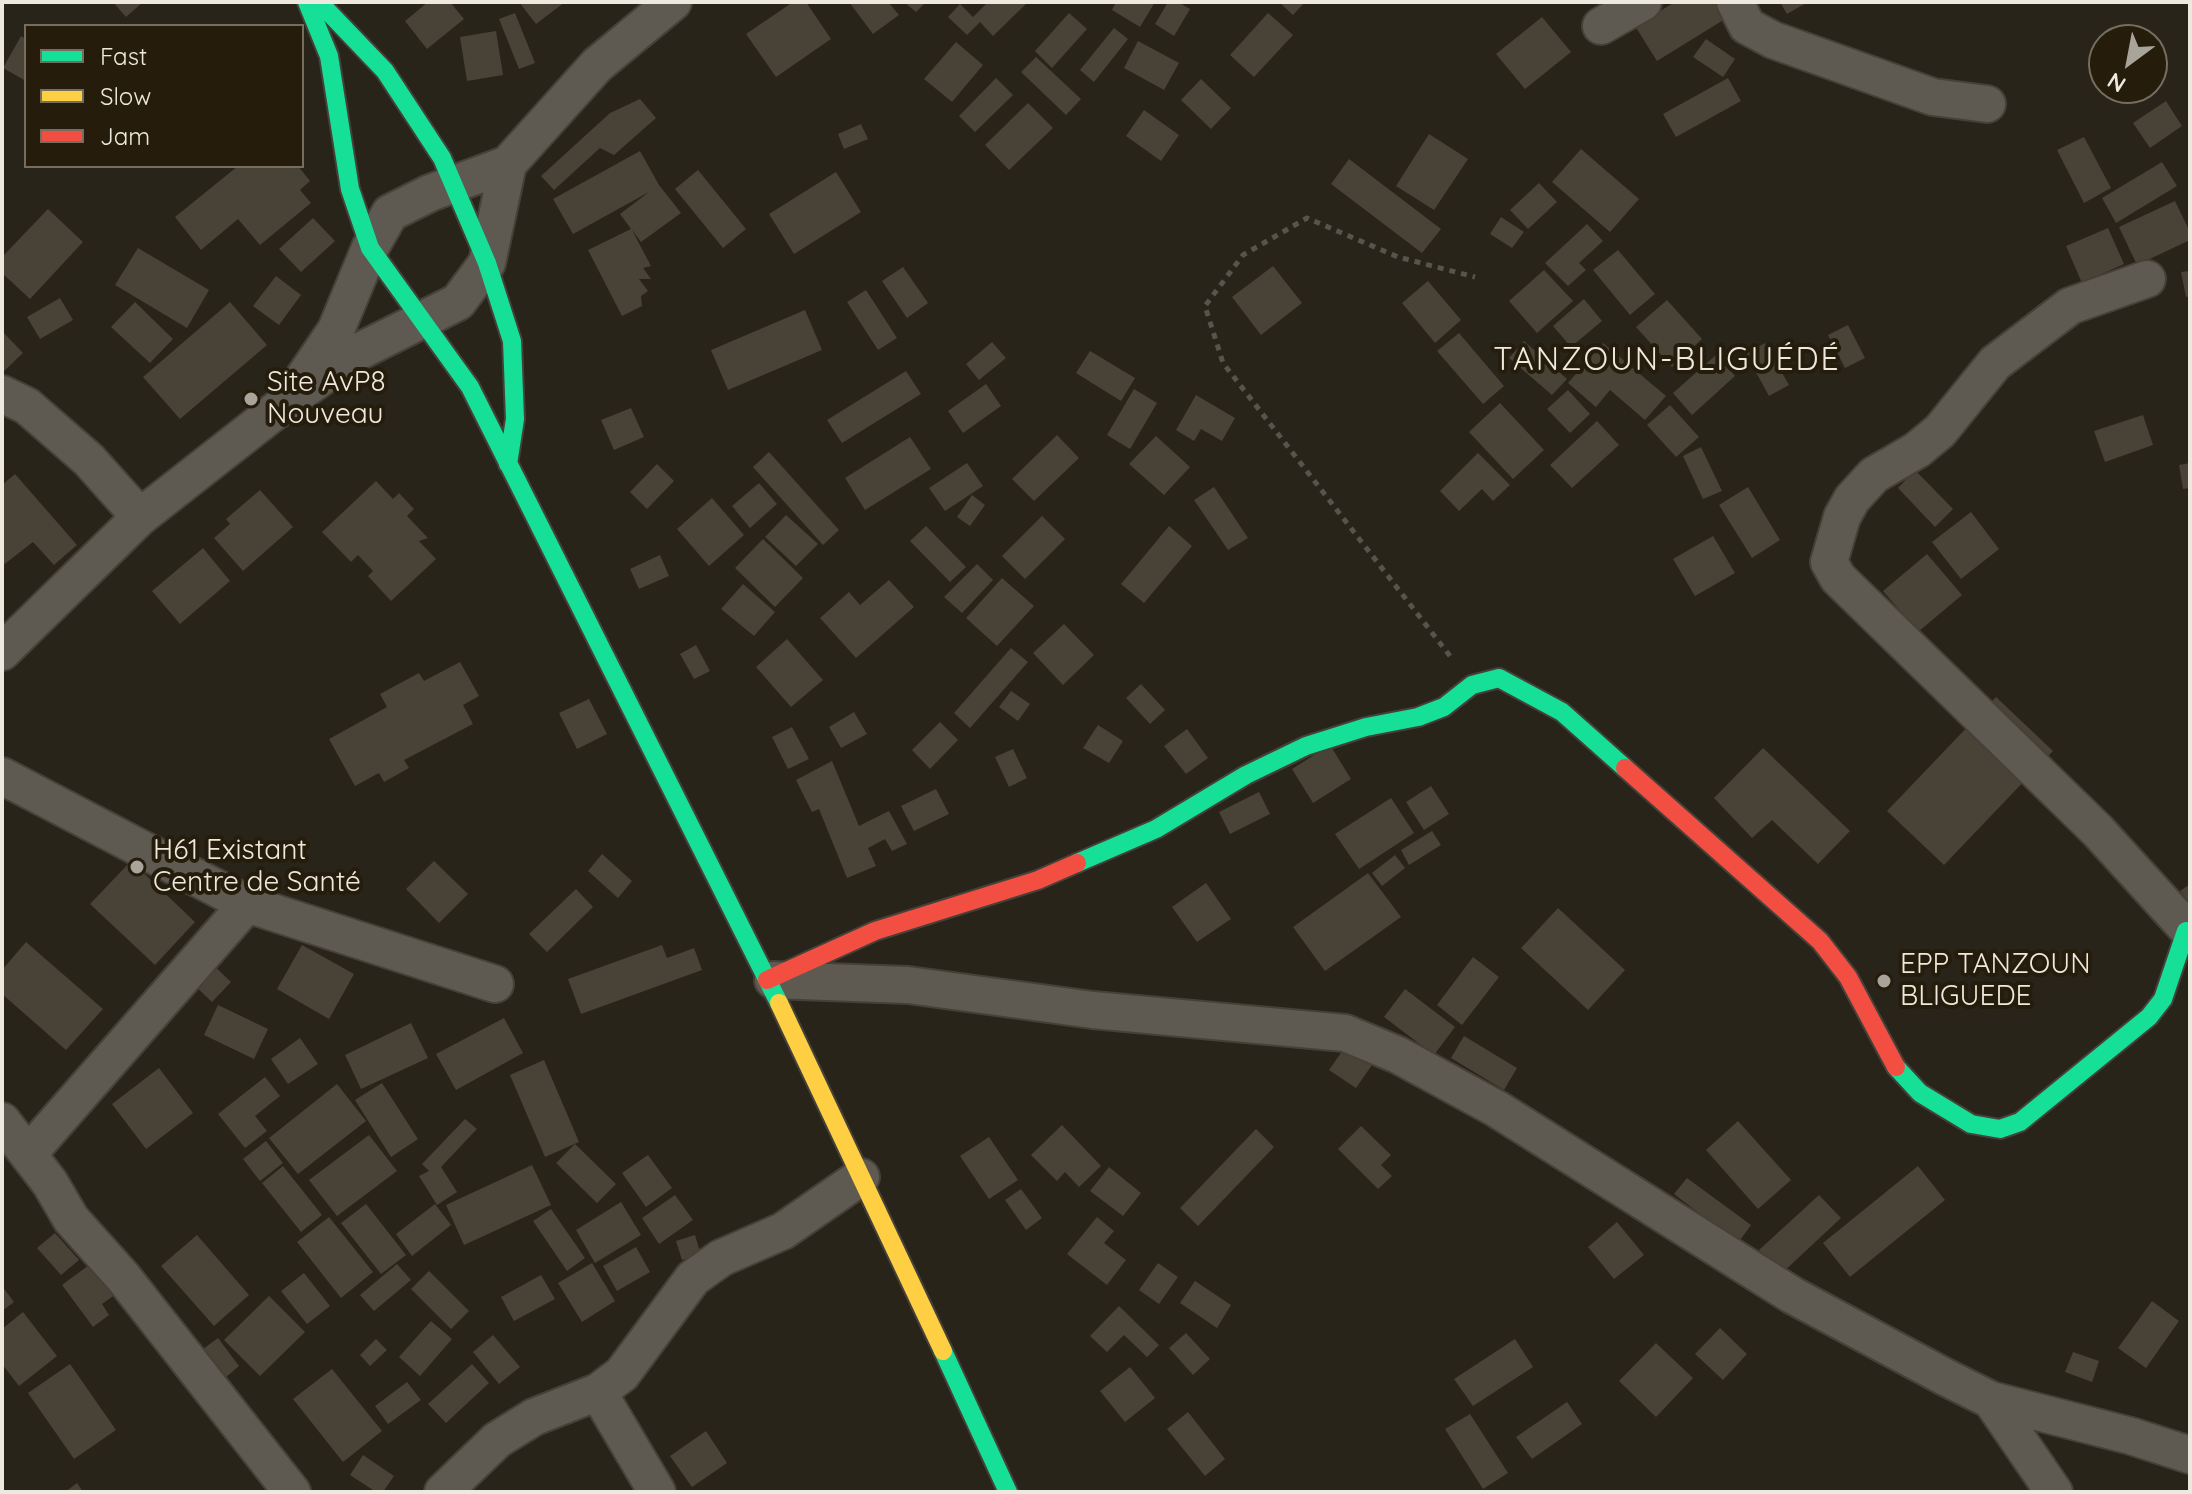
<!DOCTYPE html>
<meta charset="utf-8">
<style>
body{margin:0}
#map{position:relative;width:2192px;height:1494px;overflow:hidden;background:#29241a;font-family:Quicksand,sans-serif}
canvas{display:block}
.frame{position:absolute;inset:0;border:4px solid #eee9de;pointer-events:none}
.legend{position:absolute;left:24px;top:24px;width:280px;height:144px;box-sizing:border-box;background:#251c0b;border:2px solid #756e5f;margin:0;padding:10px 14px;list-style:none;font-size:24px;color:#eee9de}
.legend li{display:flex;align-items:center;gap:16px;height:40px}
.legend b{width:40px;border:2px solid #756e5f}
.north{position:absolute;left:2088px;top:24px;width:80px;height:80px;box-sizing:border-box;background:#251c0b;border:2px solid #756e5f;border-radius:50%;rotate:212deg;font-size:22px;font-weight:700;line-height:32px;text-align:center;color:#eee9de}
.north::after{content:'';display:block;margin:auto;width:28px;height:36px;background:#a9a499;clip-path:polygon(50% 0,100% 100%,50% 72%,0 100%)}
</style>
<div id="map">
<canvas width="2192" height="1494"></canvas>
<div class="frame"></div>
<ul class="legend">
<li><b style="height:10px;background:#16e098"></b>Fast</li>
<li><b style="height:10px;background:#ffcf43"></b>Slow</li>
<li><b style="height:10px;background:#f24e42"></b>Jam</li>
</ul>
<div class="north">N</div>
</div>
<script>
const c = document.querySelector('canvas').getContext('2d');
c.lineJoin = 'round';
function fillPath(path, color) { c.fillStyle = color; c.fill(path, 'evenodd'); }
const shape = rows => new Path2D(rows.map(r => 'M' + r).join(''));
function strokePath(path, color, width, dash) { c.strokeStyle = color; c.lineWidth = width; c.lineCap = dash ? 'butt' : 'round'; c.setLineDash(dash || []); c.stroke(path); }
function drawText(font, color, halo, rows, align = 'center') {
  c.font = font + ' Quicksand,sans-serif'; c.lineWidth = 8; c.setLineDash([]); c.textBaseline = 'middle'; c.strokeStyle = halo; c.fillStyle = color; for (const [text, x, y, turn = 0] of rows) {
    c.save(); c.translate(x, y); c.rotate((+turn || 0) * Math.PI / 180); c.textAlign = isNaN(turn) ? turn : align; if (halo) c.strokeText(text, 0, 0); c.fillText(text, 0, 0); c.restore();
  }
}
fillPath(shape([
 [113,2,143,2,126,17],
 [428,2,450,2,464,19,427,49,405,21],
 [519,2,565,2,536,24],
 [793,2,806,2,831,39,776,77,746,34],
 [849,2,888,2,899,15,873,34],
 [904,2,926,2,916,12],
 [988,2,1028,2,993,36,980,22,967,35,948,17,960,4,973,17],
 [1116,2,1155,2,1140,27,1112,10],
 [1168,2,1178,2,1190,9,1174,36,1155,24],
 [1279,2,1305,2,1293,15],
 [1675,2,1714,2,1725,19,1657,61,1635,26],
 [1780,2,1808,2,1787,14],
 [515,13,535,63,519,69,499,19],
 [1069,13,1087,29,1052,68,1035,51],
 [1268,13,1293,35,1254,77,1230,55],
 [1542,17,1571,52,1525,89,1496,54],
 [1114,28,1128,39,1094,82,1080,70],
 [496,31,503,75,467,81,460,37],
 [21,36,26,39,26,81,3,68],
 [1706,39,1735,59,1723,77,1693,57],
 [1138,41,1179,63,1164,90,1124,68],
 [956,42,983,65,952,102,924,79],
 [1036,57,1081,99,1066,115,1021,72],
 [996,78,1013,95,975,132,959,116],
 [1728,78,1741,101,1676,137,1663,114],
 [1201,79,1231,108,1211,129,1181,100],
 [640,99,656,118,614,155,600,148,554,190,541,176,610,113],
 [2166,101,2182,126,2150,148,2133,123],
 [1028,103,1053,128,1009,170,985,145],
 [1144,110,1179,135,1161,161,1126,136],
 [861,124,868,139,844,149,838,134],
 [1429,134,1468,159,1434,210,1396,186],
 [2084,137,2111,188,2084,203,2057,150],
 [1581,149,1639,199,1610,232,1552,182],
 [640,151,659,185,681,213,641,242,632,230,651,266,643,268,651,279,639,279,648,291,641,296,642,306,622,316,588,250,631,229,620,214,649,192,573,234,553,199],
 [1349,159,1441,229,1422,253,1331,184],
 [2162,162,2177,186,2116,223,2102,198],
 [238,166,298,166,310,181,300,190,311,203,260,245,238,219,201,250,175,217],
 [698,170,746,229,723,248,675,189],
 [836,172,861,212,794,254,769,214],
 [1539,183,1557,202,1528,229,1510,210],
 [2175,201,2190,232,2190,240,2137,265,2119,227],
 [48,209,83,242,30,299,2,273,2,257],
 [1501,217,1524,232,1512,248,1490,234],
 [313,218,335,241,301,272,279,249],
 [1587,224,1603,241,1579,263,1586,270,1568,286,1545,263],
 [2108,228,2124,264,2082,283,2066,246],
 [138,248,209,290,187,328,115,285],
 [1618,250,1655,294,1630,315,1593,270],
 [1273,266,1302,303,1261,335,1232,297],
 [903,267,928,303,907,318,882,281],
 [1544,270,1573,301,1537,333,1509,301],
 [2190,271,2190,296,2186,297,2181,272],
 [276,276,301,295,279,325,253,306],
 [1428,281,1461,320,1435,343,1402,303],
 [866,290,897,338,878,350,847,302],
 [60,298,73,320,40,339,27,317],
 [1584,299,1602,321,1571,347,1553,326],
 [1667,300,1702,339,1672,367,1636,327],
 [135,302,173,339,150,363,111,327],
 [230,302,267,345,180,419,143,377],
 [805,310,822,350,728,390,711,350],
 [1848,325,1865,358,1845,368,1828,335],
 [2,331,23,353,2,373],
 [1459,333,1504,386,1483,404,1437,351],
 [1524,341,1567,379,1552,395,1509,358],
 [992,342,1006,358,979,380,966,364],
 [1603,343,1666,396,1645,420,1610,390,1596,407,1568,383],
 [1765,343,1789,385,1769,396,1746,354],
 [1090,351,1135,378,1121,401,1076,373],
 [1716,355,1735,376,1692,415,1673,393],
 [906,371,921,394,842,443,827,420],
 [986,384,1001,406,963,433,948,411],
 [1134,389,1157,403,1130,449,1107,435],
 [1568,390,1590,414,1570,433,1547,409],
 [1196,395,1235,418,1222,441,1201,429,1194,441,1176,430],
 [1500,403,1544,450,1513,479,1469,432],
 [1670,405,1699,437,1676,457,1647,425],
 [631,408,644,437,614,450,601,420],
 [2143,415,2153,445,2105,462,2094,431],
 [1597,421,1619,445,1572,488,1550,465],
 [1057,435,1079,458,1034,501,1012,479],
 [1156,436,1190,467,1164,495,1129,464],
 [910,437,931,469,865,510,845,478],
 [1701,447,1722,491,1703,499,1683,456],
 [769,452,839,530,823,545,753,467],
 [1478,453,1510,485,1493,501,1482,489,1459,511,1440,491],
 [967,463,983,486,945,511,929,488],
 [2190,463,2190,488,2183,489,2179,465],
 [657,464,674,481,647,509,630,492],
 [1915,470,1953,509,1935,527,1898,488],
 [15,474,77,545,54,565,33,542,2,566,2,485],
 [376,481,393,499,399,493,414,509,407,516,428,538,419,541,436,559,391,601,368,576,373,571,358,555,351,562,322,532],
 [759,483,777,504,750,528,732,506],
 [1214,487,1248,538,1228,550,1194,500],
 [1748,487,1780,540,1752,558,1719,505],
 [260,490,293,527,243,571,214,538,230,524,226,519],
 [972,495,985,505,970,526,957,517],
 [712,498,744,535,709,566,677,529],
 [1971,512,1999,549,1961,579,1932,542],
 [786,515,818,544,796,566,765,537],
 [1042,516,1065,539,1025,579,1002,556],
 [926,526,966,567,950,582,910,541],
 [1169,526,1192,546,1144,603,1121,584],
 [1713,536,1735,573,1695,596,1673,559],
 [763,539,803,578,775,607,735,568],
 [203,548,230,581,180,624,152,591],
 [1927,554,1962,595,1918,632,1883,591],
 [660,555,669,576,639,589,630,569],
 [977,564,993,580,962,613,944,597],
 [1002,578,1034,606,997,646,966,618],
 [889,580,914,607,856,658,820,618,849,592,860,605],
 [743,584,775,612,754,636,721,609],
 [1064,624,1094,655,1063,685,1033,653],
 [787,639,823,680,791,707,756,667],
 [696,645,710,671,694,679,680,654],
 [1011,648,1028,662,970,728,954,713],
 [460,662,479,696,463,705,473,724,404,760,409,768,384,782,379,773,355,786,329,739,387,707,380,694,419,673,424,681],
 [1141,684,1165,710,1150,724,1126,698],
 [1011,691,1030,704,1018,721,999,707],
 [1996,697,2053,751,1944,865,1887,811],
 [589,699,607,734,577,749,559,713],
 [854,712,867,734,841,748,829,727],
 [940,722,958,740,930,769,912,750],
 [1098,725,1123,741,1109,763,1083,748],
 [792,727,809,759,788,769,772,737],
 [1187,729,1208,758,1186,774,1164,746],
 [1330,745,1351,779,1313,803,1292,769],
 [1763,748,1850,831,1818,864,1772,820,1752,838,1714,798],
 [1013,749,1027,778,1009,787,995,757],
 [832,761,859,826,889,811,907,844,892,851,885,839,868,848,876,866,847,878,819,809,812,812,796,780],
 [1431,786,1449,814,1424,830,1406,802],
 [936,789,949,814,914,831,901,806],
 [1259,792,1270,814,1230,834,1219,812],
 [1391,798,1414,833,1359,869,1335,834],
 [1432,831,1441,845,1409,865,1401,850],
 [602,854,632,881,618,898,588,871],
 [1395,855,1405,868,1382,886,1372,873],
 [131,861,195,922,155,965,90,904],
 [434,861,468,894,439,923,406,889],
 [1368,873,1401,917,1325,971,1293,927],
 [1206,883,1231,919,1197,942,1172,907],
 [2190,884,2190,904,2180,891],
 [576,889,593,907,547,952,529,934],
 [1558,908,1625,970,1588,1010,1521,948],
 [26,942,103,1009,66,1050,2,994,2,970],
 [302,945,354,974,329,1019,277,989],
 [662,945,667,958,694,948,702,970,581,1014,568,979],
 [1473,957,1499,977,1462,1025,1437,1005],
 [210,962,231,982,212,1002,191,982],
 [1405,989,1455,1027,1434,1055,1384,1017],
 [218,1005,268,1029,254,1059,204,1035],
 [504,1018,523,1053,456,1090,436,1054],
 [411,1023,428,1058,361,1089,345,1055],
 [1464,1036,1517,1068,1504,1090,1451,1058],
 [300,1038,318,1064,288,1084,271,1059],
 [1345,1047,1372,1065,1356,1088,1329,1070],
 [544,1060,579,1142,545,1157,510,1075],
 [159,1068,193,1113,146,1149,112,1104],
 [265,1077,280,1096,255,1116,267,1131,245,1148,218,1114],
 [382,1083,418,1139,391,1157,355,1100],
 [337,1084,366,1121,298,1174,269,1138],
 [465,1119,477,1129,441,1167,457,1192,437,1205,419,1176,429,1171,422,1164],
 [1738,1121,1791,1180,1758,1209,1706,1150],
 [1062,1125,1101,1166,1079,1187,1065,1172,1057,1181,1031,1155],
 [1361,1126,1391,1155,1381,1165,1392,1176,1378,1189,1338,1149],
 [1256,1129,1274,1147,1198,1226,1180,1208],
 [369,1135,397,1171,337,1216,309,1180],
 [989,1137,1018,1180,989,1199,960,1156],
 [266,1141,283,1163,260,1181,243,1159],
 [575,1144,616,1184,597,1203,556,1163],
 [648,1155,672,1188,646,1207,622,1173],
 [532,1165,551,1205,464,1245,446,1205],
 [283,1166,322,1215,301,1232,262,1183],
 [1918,1166,1945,1200,1850,1277,1823,1243],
 [1109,1167,1141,1193,1123,1216,1090,1191],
 [1687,1178,1751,1225,1738,1243,1674,1194],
 [1021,1189,1042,1218,1026,1230,1005,1200],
 [675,1195,693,1220,659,1244,642,1218],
 [1819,1195,1841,1218,1781,1274,1759,1250],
 [621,1202,641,1235,595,1263,576,1230],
 [366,1204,406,1255,381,1274,341,1223],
 [435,1204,451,1225,412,1256,396,1234],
 [551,1209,585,1258,567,1271,533,1221],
 [329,1217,373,1272,341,1298,297,1242],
 [1097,1217,1114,1231,1104,1243,1126,1260,1107,1285,1067,1254],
 [1617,1222,1644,1255,1614,1279,1588,1247],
 [55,1233,79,1260,61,1275,37,1248],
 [197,1235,249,1295,214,1326,161,1266],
 [695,1235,701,1255,682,1260,676,1241],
 [636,1247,650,1272,617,1291,603,1266],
 [93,1262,116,1294,102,1304,109,1315,93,1327,62,1285],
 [592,1263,615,1301,582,1322,558,1283],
 [1158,1263,1178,1277,1159,1304,1139,1290],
 [397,1264,411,1280,374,1311,360,1295],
 [429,1271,469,1311,451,1329,411,1289],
 [304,1273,330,1306,307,1324,281,1291],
 [541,1275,555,1299,514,1321,501,1297],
 [1195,1281,1231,1305,1217,1328,1180,1303],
 [2,1286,14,1302,2,1311],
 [269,1296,305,1332,260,1376,224,1340],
 [2152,1301,2179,1321,2146,1368,2118,1348],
 [1119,1306,1159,1345,1147,1357,1124,1335,1107,1352,1090,1336],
 [23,1312,57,1356,19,1386,2,1364,2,1329],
 [431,1321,452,1339,420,1376,399,1357],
 [1720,1328,1747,1354,1723,1380,1695,1354],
 [1186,1333,1210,1359,1193,1375,1169,1348],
 [493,1335,520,1367,499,1384,473,1352],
 [218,1338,239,1366,225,1378,203,1349],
 [376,1339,387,1350,370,1366,360,1355],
 [1515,1339,1533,1367,1473,1406,1454,1379],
 [1656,1343,1693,1378,1656,1417,1619,1381],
 [2073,1352,2099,1361,2092,1382,2065,1372],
 [70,1364,116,1430,74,1459,28,1393],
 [472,1364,489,1383,446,1423,428,1404],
 [1130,1367,1155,1398,1125,1422,1100,1391],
 [332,1369,382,1431,343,1462,293,1399],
 [407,1382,421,1400,388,1424,375,1406],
 [1567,1402,1582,1424,1532,1459,1516,1437],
 [1188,1412,1225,1459,1205,1476,1167,1429],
 [1470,1414,1508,1473,1483,1489,1445,1429],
 [706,1431,727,1463,692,1487,670,1456],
 [363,1455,394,1476,383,1492,376,1492,350,1475],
 [77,1483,83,1492,65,1492]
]), '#484237');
const street = shape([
 [1735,2,1747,26,1773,40,1933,97,1987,104],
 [1601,26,1643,2],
 [2147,279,2070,306,1995,363,1940,431,1917,450,1874,475,1852,499,1842,517,1829,562,1838,578,2098,831,2190,932],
 [302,380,336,330,370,248,390,213,430,193,508,164],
 [2,394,27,406,89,460,140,517],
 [2,652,140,517,288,401,354,354,458,302,487,263,508,164,597,65,673,2],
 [2,776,247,904,495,984],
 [773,980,908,985,1093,1010,1345,1033,1398,1055,1497,1109,1792,1295,1945,1377,1991,1400,2131,1436,2190,1455],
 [2,1121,50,1183,71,1219,123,1277,292,1492],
 [29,1153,247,904],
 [598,1392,657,1492],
 [1991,1400,2054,1492],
 [443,1492,497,1440,534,1417,598,1392,622,1374,693,1278,721,1258,783,1231,861,1177]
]);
const fast = shape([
 [307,2,329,56,350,189,370,248,470,387,779,1003],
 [319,2,385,71,442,158,487,263,512,341,515,419,508,464],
 [1077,863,1156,829,1246,775,1306,746,1366,727,1418,717,1444,707,1472,685,1499,678,1562,712,1625,768],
 [1896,1067,1920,1093,1971,1124,2000,1129,2020,1122,2149,1017,2163,999,2186,931],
 [943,1351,1008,1492]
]);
const slow = shape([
 [779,1003,943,1351]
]);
const jam = shape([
 [1625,768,1820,941,1848,977,1896,1067],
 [767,980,875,931,1038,880,1077,863]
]);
strokePath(street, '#454139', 40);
strokePath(fast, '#454139', 22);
strokePath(slow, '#454139', 22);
strokePath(jam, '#454139', 22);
strokePath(shape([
 [1450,656,1223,363,1205,306,1243,255,1307,218,1398,257,1475,277]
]), '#57544d', 5, [6, 6]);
strokePath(street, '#5e5a51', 36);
strokePath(fast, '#16e098', 18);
strokePath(slow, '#ffcf43', 18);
strokePath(jam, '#f24e42', 18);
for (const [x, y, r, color] of [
 [251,399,8,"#a9a499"],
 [137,867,8,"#a9a499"],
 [1884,981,8,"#a9a499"]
]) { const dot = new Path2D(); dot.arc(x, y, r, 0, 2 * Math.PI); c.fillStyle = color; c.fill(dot); strokePath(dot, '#251c0b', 3); }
drawText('28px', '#eee9de', '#251c0b', [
 ["Site AvP8",267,383],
 ["Nouveau",267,415],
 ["H61 Existant",153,851],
 ["Centre de Santé",153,883],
 ["EPP TANZOUN",1900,965],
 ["BLIGUEDE",1900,997]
], 'left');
c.letterSpacing = '2px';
drawText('32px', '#eee9de', '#251c0b', [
 ["TANZOUN-BLIGUÉDÉ",1667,360]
]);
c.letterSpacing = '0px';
</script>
